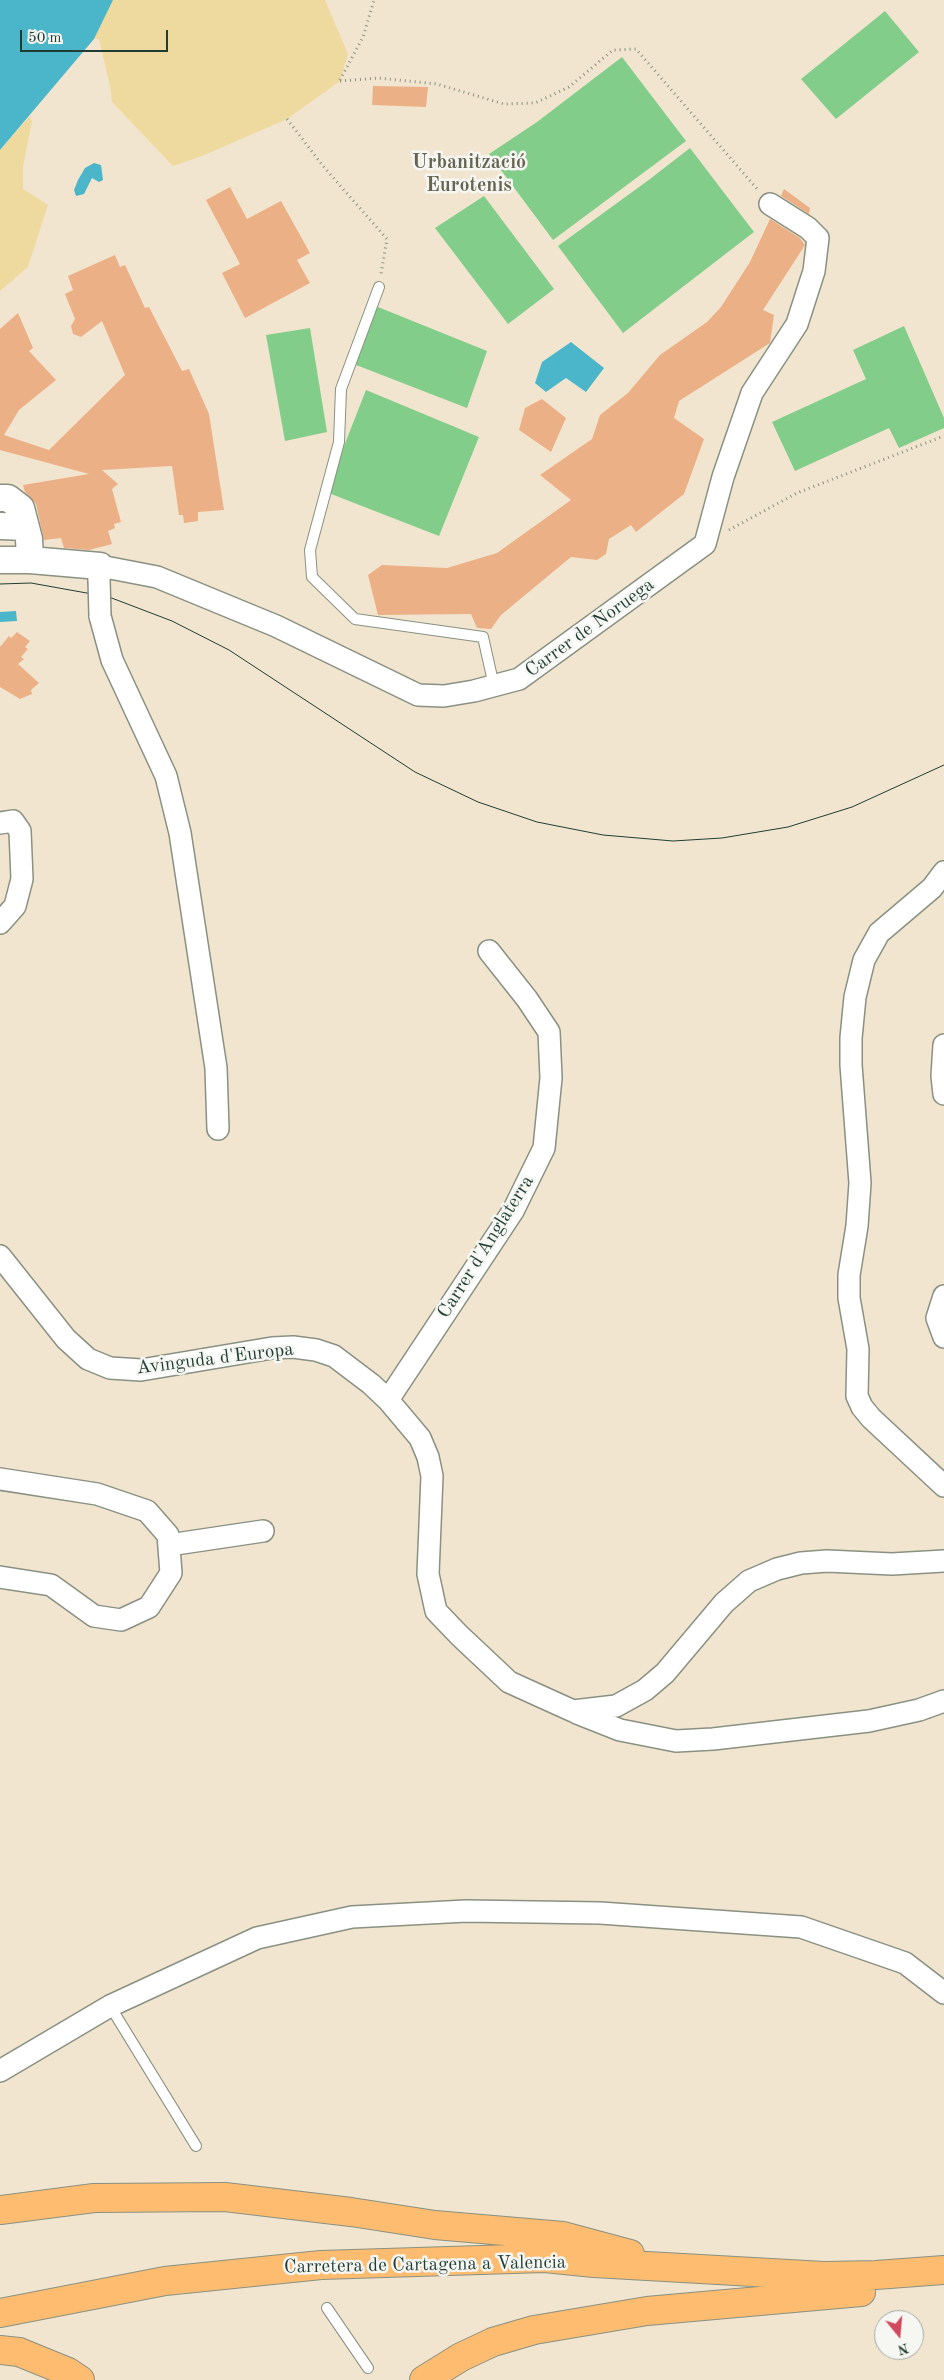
<!DOCTYPE html>
<meta charset="utf-8">
<style>
body{margin:0}
#map{position:relative;width:944px;height:2380px;overflow:hidden;background:#f2e5cf;font-family:"Old Standard TT",serif}
canvas{display:block}
.north{position:absolute;left:874px;top:2310px;width:50px;height:50px;box-sizing:border-box;background:#f6f6f2;border:1px solid #a0aca6;border-radius:50%;rotate:163deg;font-size:14px;font-weight:700;line-height:20px;text-align:center;color:#1f3d34}
.north::after{content:'';display:block;margin:auto;width:18px;height:22px;background:#d1495b;clip-path:polygon(50% 0,100% 100%,50% 72%,0 100%)}
.scale{position:absolute;left:20px;top:30px;width:148px;height:22px;box-sizing:border-box;border:2px solid #1f3d34;border-top:0;padding-left:6px;font-size:15px;line-height:18px;white-space:nowrap;color:#1f3d34;-webkit-text-stroke:4px #f6f6f2;paint-order:stroke}
</style>
<div id="map">
<canvas width="944" height="2380"></canvas>
<div class="north">N</div>
<div class="scale">50 m</div>
</div>
<script>
const c = document.querySelector('canvas').getContext('2d');
c.lineJoin = 'round';
function fillPath(path, color) { c.fillStyle = color; c.fill(path, 'evenodd'); }
const shape = rows => new Path2D(rows.map(r => 'M' + r).join(''));
function strokePath(path, color, width, dash) { c.strokeStyle = color; c.lineWidth = width; c.lineCap = dash ? 'butt' : 'round'; c.setLineDash(dash || []); c.stroke(path); }
function drawText(font, color, halo, rows, align = 'center') {
  c.font = font + ' "Old Standard TT",serif'; c.lineWidth = 5; c.setLineDash([]); c.textBaseline = 'middle'; c.strokeStyle = halo; c.fillStyle = color; for (const [text, x, y, turn = 0] of rows) {
    c.save(); c.translate(x, y); c.rotate((+turn || 0) * Math.PI / 180); c.textAlign = isNaN(turn) ? turn : align; if (halo) c.strokeText(text, 0, 0); c.fillText(text, 0, 0); c.restore();
  }
}
fillPath(shape([
 [885,11,919,52,836,119,801,79],
 [622,57,686,141,553,240,489,154,537,122],
 [690,148,754,232,623,333,558,246,650,179],
 [484,196,554,289,508,324,435,228],
 [373,305,487,351,467,408,351,363],
 [904,326,944,418,944,428,899,448,889,428,795,471,772,422,866,379,853,350],
 [310,328,327,432,285,441,266,335],
 [366,390,479,437,439,536,326,492]
]), '#82cd8a');
fillPath(shape([
 [113,0,325,0,348,54,340,81,287,119,202,156,173,166,112,102,111,91,99,39,94,39],
 [30,116,32,121,23,167,23,189,48,205,28,267,0,291,0,150]
]), '#eeda9e');
fillPath(shape([
 [0,0,113,0,94,39,0,150],
 [94,163,101,165,103,180,99,182,92,178,84,194,76,196,74,190,78,180,85,168],
 [571,342,604,368,586,392,566,378,546,392,535,383,542,362],
 [16,611,17,621,0,622,0,612]
]), '#4bb5c9');
fillPath(shape([
 [373,86,428,87,426,107,372,105],
 [230,187,247,219,281,201,310,253,297,260,310,283,245,318,222,273,240,264,206,200],
 [784,189,810,208,809,214,781,196],
 [770,219,800,238,805,245,763,310,774,315,770,343,679,401,674,418,704,439,684,494,636,532,631,525,609,539,606,554,597,560,571,557,501,615,491,629,477,628,471,614,378,615,368,575,382,565,447,568,497,553,571,500,540,475,592,439,600,415,628,393,660,355,707,322,721,307,750,262],
 [115,255,120,267,125,265,145,308,149,307,182,371,189,369,209,414,224,510,198,512,198,521,184,523,183,515,179,515,172,466,102,470,118,484,112,489,121,522,114,524,115,528,108,531,112,544,89,550,64,548,61,538,44,540,36,504,25,492,23,485,89,474,0,450,0,329,18,313,33,348,29,351,56,380,19,410,4,435,49,450,125,375,102,321,81,337,73,334,71,326,75,319,65,294,73,290,68,276],
 [542,399,566,418,551,452,519,430,525,408],
 [17,632,30,641,25,647,28,649,21,657,24,659,18,664,39,683,31,690,32,694,20,699,0,687,0,647,9,636,11,638]
]), '#ebb086');
const service = shape([
 [379,287,341,389,339,442,310,550,312,577,355,619,483,637,494,686],
 [110,2006,196,2146],
 [327,2308,368,2368]
]);
const minor = shape([
 [99,580,100,566,157,577,276,626,418,695,444,696,474,691,519,679,705,544,723,477,752,393,797,324,814,271,818,238,808,228,770,204],
 [100,616,112,660,166,776,180,833,216,1068,218,1129],
 [0,823,13,821,20,831,22,879,15,906,0,923],
 [944,872,932,888,879,933,864,960,855,997,851,1038,851,1065,860,1183,857,1226,849,1275,849,1298,858,1349,857,1396,862,1407,871,1418,944,1486],
 [944,1045,942,1076,944,1094],
 [0,1256,66,1339,88,1359,110,1368,141,1370,272,1348,293,1347,316,1350,334,1356,371,1384,388,1400,420,1438,428,1457,432,1476,428,1574,436,1611,459,1635,509,1682,573,1711,616,1706,645,1690,665,1673,724,1603,749,1581,777,1569,801,1563,827,1561,892,1564,944,1561],
 [944,1296,937,1318,944,1337],
 [388,1400,513,1211,544,1148,551,1078,549,1032,527,999,489,951],
 [0,1479,97,1494,147,1511,168,1535,171,1573,149,1607,121,1620,94,1616,51,1585,0,1577],
 [169,1545,263,1531],
 [577,1713,620,1730,676,1741,713,1739,869,1721,919,1710,944,1701],
 [0,2071,110,2006,257,1938,352,1917,466,1911,600,1913,801,1927,905,1963,944,1993]
]);
const tertiary = shape([
 [0,498,8,498,21,508,29,539,30,560],
 [0,526,26,527],
 [0,560,30,560,100,566]
]);
const trunk = shape([
 [0,2210,94,2198,225,2197,351,2212,435,2225,563,2236,630,2254],
 [0,2313,165,2281,321,2265,545,2258,594,2263,824,2276,876,2275,944,2270],
 [0,2350,19,2352,68,2372,80,2380],
 [424,2380,461,2357,493,2342,534,2330,647,2311,861,2292]
]);
strokePath(service, '#889182', 12);
strokePath(minor, '#889182', 24);
strokePath(tertiary, '#889182', 29);
strokePath(trunk, '#889182', 30);
strokePath(shape([
 [340,80,363,37,374,0],
 [340,81,378,78,437,84,504,104,535,103,569,87,613,50,636,49,758,190],
 [287,119,323,166,387,239,381,274],
 [729,530,797,493,944,436]
]), '#889182', 3, [1, 4]);
strokePath(service, '#fff', 10);
strokePath(minor, '#fff', 21);
strokePath(tertiary, '#fff', 26);
strokePath(trunk, '#fdbc70', 28);
strokePath(shape([
 [0,584,31,583,109,597,172,621,229,650,415,772,478,802,537,822,603,835,673,841,722,838,788,827,852,807,944,765]
]), '#1f3d34', 1);
const minorBridge = shape([
 [99,580,100,616]
]);
strokePath(minorBridge, '#889182', 24, []);
strokePath(minorBridge, '#fff', 21);
drawText('19px', '#1f3d34', '#f6f6f2', [
 ["Carrer de Noruega",590,628,-36],
 ["Carrer d'Anglaterra",486,1247,-58],
 ["Avinguda d'Europa",215,1359,-7],
 ["Carretera de Cartagena a Valencia",425,2265,-1]
]);
drawText('bold 20px', '#666551', '#f6f6f2', [
 ["Urbanització",469,163],
 ["Eurotenis",469,186]
]);
</script>
